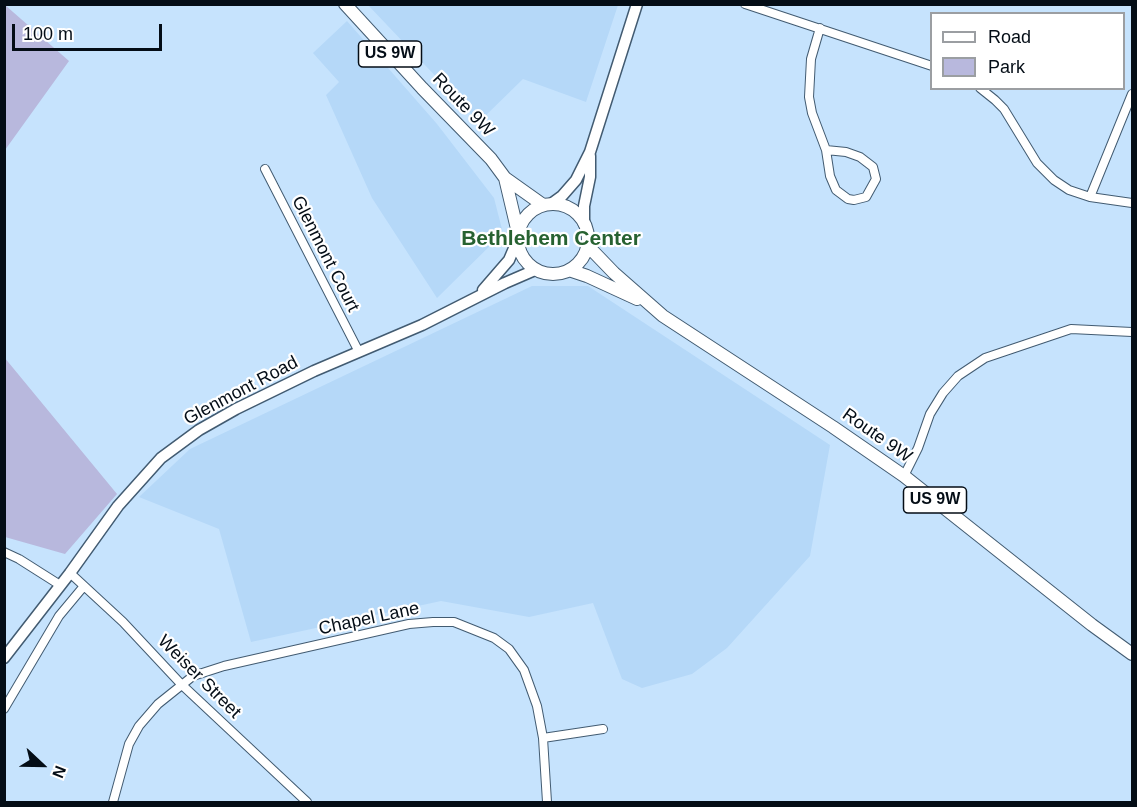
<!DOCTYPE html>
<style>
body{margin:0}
#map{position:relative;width:1137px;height:807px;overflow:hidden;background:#c6e3fd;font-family:Arial,sans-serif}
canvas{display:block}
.frame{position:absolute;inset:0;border:6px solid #040d16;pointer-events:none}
.legend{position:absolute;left:930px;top:12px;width:195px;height:78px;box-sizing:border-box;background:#fff;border:2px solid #9b9ea2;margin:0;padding:8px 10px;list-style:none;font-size:18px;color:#040d16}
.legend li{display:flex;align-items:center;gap:12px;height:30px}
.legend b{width:30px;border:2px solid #9b9ea2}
.north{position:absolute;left:12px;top:735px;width:60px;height:60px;-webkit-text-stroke:4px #fff;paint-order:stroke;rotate:112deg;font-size:16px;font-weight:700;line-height:24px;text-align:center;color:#040d16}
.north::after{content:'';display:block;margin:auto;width:21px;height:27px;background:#040d16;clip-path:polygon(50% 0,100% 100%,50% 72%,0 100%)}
.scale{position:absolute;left:12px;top:24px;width:150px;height:27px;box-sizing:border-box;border:3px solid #040d16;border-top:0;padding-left:8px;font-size:18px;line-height:21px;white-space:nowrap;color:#040d16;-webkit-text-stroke:4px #fff;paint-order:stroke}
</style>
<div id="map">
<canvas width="1137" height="807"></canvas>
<div class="frame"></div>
<ul class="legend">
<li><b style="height:8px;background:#fff"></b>Road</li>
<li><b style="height:16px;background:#b8b8dd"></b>Park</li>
</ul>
<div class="north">N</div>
<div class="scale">100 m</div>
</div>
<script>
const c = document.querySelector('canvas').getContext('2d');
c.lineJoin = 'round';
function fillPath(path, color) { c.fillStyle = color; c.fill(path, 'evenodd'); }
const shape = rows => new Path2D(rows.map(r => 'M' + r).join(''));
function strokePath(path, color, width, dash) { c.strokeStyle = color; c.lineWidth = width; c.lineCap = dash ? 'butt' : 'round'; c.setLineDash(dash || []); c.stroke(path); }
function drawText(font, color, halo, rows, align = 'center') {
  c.font = font + ' Arial,sans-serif'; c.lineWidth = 4.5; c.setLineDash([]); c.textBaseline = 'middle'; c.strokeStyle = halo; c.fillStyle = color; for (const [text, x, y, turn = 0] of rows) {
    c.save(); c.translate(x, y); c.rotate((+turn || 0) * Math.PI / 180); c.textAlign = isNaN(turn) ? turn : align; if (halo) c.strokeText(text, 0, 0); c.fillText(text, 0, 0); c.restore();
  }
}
fillPath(shape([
 [368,5,618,5,586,102,523,79,479,122],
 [347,21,437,124,494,198,503,233,437,298,372,198,326,95,339,82,313,53],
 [532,286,588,286,830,445,810,556,727,648,692,674,642,688,622,679,593,603,529,617,441,601,251,642,219,529,139,497,190,449]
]), '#b5d8f8');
fillPath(shape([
 [5,5,69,61,5,150],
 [4,357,117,494,65,554,5,537]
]), '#b8b8dd');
const minor = shape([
 [745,4,932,66],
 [820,28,811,59,809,97,812,113,826,150],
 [980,88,995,100,1004,109,1037,163,1054,180,1069,190,1090,197,1132,203],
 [826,150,846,152,860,157,873,167,876,179,866,197,854,200,848,199,836,190,830,176,826,150],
 [265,169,359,352],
 [1090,197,1132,94],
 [904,476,918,448,930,414,943,393,958,376,985,358,1071,329,1132,332],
 [4,552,19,559,60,585],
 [70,573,123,622,181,684,307,802],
 [4,709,59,616,84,586],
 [543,738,603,729],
 [113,802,129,744,139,726,158,704,193,676,224,666,409,624,433,622,454,622,494,638,509,649,524,670,537,706,543,738,547,802]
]);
const secondary = shape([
 [551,204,562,196,576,180,590,152,637,4],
 [584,224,584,206,590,177,590,156],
 [483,290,509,260,518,239],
 [4,658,70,573,118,506,161,458,199,430,236,409,314,371,422,325,505,283,535,270]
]);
const primary = shape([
 [345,4,422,88,491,159,505,178,543,205],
 [505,178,518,233],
 '518 239a35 35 0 1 1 70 0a35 35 0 1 1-70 0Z',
 [587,245,614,273,663,316,833,427,904,476,1092,625,1132,654],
 [569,270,587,276,637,299]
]);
strokePath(minor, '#425b71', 10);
strokePath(secondary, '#425b71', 13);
strokePath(primary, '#425b71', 14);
strokePath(minor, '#fff', 8);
strokePath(secondary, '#fff', 10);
strokePath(primary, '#fff', 12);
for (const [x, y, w] of [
 [390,54,63],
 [935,500,63]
]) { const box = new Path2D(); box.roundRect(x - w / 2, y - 13, w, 26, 4.5); c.fillStyle = '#fff'; c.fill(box); strokePath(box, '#040d16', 1.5); }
drawText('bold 16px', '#040d16', null, [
 ["US 9W",390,54],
 ["US 9W",935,500]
]);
drawText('18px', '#040d16', '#fff', [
 ["Route 9W",463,105,46],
 ["Glenmont Court",325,254,63],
 ["Glenmont Road",241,391,-28],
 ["Route 9W",877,436,35],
 ["Chapel Lane",369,619,-12],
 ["Weiser Street",199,677,45]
]);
drawText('bold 21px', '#276231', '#fff', [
 ["Bethlehem Center",551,239]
]);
</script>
